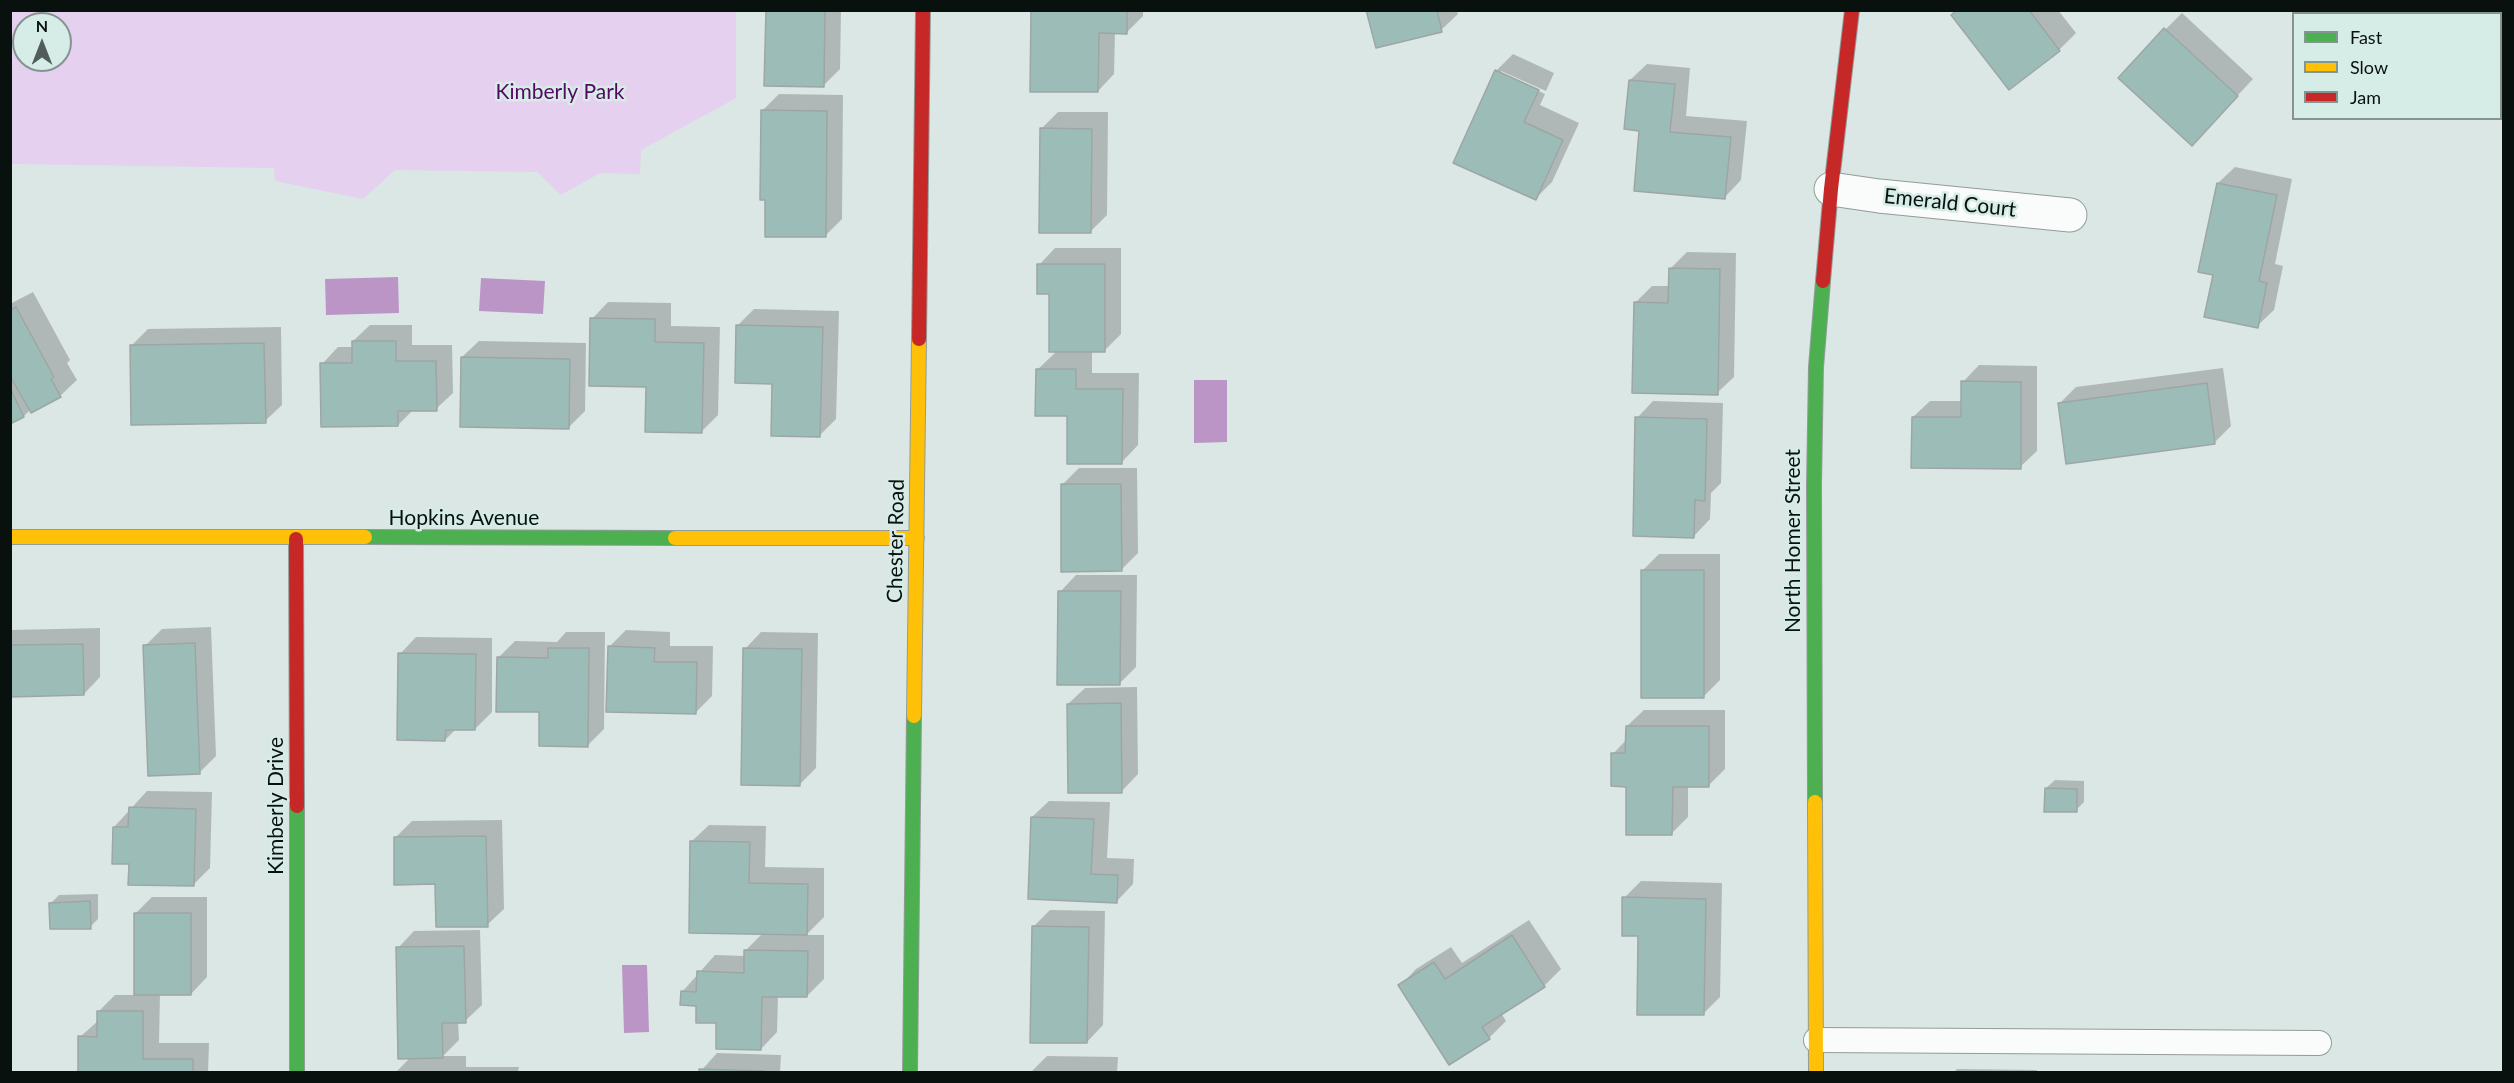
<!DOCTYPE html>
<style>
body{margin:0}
#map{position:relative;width:2514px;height:1083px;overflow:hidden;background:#dbe7e4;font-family:Lato,sans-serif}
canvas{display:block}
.frame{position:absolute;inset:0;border:12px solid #09110f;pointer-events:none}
.legend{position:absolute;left:2292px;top:12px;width:210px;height:108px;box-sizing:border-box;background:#d6ece6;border:2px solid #849490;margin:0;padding:8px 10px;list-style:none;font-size:18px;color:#09110f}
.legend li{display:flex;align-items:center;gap:12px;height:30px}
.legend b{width:30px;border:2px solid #849490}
.north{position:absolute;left:12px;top:12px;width:60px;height:60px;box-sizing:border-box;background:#d6ece6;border:2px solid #849490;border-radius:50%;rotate:0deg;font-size:16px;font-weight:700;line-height:24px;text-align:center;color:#09110f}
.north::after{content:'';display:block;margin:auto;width:21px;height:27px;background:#525c5a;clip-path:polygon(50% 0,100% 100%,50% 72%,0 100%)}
</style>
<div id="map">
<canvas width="2514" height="1083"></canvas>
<div class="frame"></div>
<ul class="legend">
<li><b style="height:8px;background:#4caf50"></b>Fast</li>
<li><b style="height:8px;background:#ffc107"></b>Slow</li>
<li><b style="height:8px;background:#c62828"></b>Jam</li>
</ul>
<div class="north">N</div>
</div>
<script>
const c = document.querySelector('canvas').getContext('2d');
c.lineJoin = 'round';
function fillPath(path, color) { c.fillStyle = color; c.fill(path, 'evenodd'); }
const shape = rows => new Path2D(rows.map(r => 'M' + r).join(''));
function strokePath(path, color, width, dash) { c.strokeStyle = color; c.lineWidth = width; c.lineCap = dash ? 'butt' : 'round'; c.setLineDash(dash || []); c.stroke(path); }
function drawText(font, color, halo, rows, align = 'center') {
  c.font = font + ' Lato,sans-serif'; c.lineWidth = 5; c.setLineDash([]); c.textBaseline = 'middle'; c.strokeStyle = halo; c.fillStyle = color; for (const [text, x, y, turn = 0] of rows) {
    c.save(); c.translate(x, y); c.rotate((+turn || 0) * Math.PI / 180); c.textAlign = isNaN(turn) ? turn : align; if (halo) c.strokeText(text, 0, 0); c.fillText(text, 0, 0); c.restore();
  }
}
fillPath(shape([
 [11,10,736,11,736,98,641,150,640,174,600,173,561,195,537,172,395,170,363,199,275,181,274,168,13,164,11,166],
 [24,24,60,24,60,60,24,60]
]), '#e5d0f0');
fillPath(shape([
 [398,277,399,313,326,315,325,279],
 [481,278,545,281,543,314,479,311],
 [1194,380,1227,380,1227,442,1194,443],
 [622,965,647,965,649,1032,624,1033]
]), '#bc95c7');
fillPath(shape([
 [768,10,841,10,840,69,823,86],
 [1033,10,1143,10,1143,16,1127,32,1115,32,1114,74,1098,91],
 [1368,10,1457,10,1458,14,1441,30],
 [1958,10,2058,10,2076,33,2059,50],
 [2182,13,2253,79,2208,127,2166,29],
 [1513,54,1554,73,1546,91,1501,71,1501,74,1545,94,1540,105,1579,123,1552,182,1536,198,1496,71],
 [1647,64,1690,68,1686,116,1747,121,1741,180,1725,197,1640,129,1630,80],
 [779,94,843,95,842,219,825,236,762,111],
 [1058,112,1108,112,1107,215,1090,232,1042,128],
 [2235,167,2292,179,2275,264,2283,266,2274,310,2257,326,2214,274,2218,183],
 [1055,248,1121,248,1121,334,1104,351,1092,351,1092,373,1139,373,1138,445,1122,462,1069,415,1037,370,1057,351,1050,293,1039,265],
 [1687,252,1736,253,1734,377,1717,393,1635,303,1652,286,1670,286,1670,269],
 [33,292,70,360,67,363,77,380,60,396,31,409,24,416,10,422,10,304],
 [608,302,671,303,671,326,720,327,718,415,701,432,592,319],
 [754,309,839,311,836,419,820,435,774,383,738,325],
 [370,325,412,325,412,345,452,345,453,393,436,409,413,410,398,425,322,364,338,347,353,347,353,341],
 [281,327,282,405,265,421,131,346,148,329],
 [479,341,586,343,585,411,569,427,462,357],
 [1979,365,2037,366,2037,451,2020,467,1913,417,1930,401,1963,401,1963,382],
 [2223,368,2231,426,2214,443,2060,403,2076,387],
 [1653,401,1723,403,1721,483,1711,493,1710,519,1694,536,1637,418],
 [1079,468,1137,468,1138,553,1122,569,1062,485],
 [1659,554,1720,554,1720,680,1703,697,1643,570],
 [1076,575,1137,575,1136,667,1119,684,1060,592],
 [211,627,216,756,199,773,145,646,162,629],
 [100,628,100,677,84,694,10,695,10,630],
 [626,630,670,632,670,646,713,646,712,696,695,713,609,647],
 [566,632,605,632,604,729,587,746,541,711,498,658,515,641,557,642],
 [761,632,818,633,816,768,800,784,745,649],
 [416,637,492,638,492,712,475,729,456,729,445,740,400,654],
 [1137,687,1138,774,1122,791,1068,704,1085,688],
 [1644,710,1725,710,1725,769,1708,786,1688,785,1688,817,1671,834,1613,754,1627,739,1627,726],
 [2055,780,2084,781,2084,802,2076,810,2046,788],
 [147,791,212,792,210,868,194,884,130,862,114,827],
 [1049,801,1110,802,1107,858,1134,859,1133,884,1117,901,1032,817],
 [502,820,504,909,487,925,437,882,395,838,412,821],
 [709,825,766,826,765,867,824,868,824,917,806,935,824,935,824,979,807,996,778,995,777,1032,761,1049,718,1022,682,992,715,955,745,956,745,951,763,933,692,841],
 [1641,881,1722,883,1720,997,1703,1014,1640,934,1624,898],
 [98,894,98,919,90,927,51,903,59,895],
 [152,897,207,897,207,977,191,994,160,994,159,1043,209,1043,208,1072,79,1072,80,1037,99,1020,99,1011,115,995,136,995,136,913],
 [1050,910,1105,911,1103,1025,1087,1042,1033,927],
 [1529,920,1561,969,1544,986,1501,1013,1506,1021,1489,1038,1450,1063,1400,986,1416,969,1451,947,1462,963],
 [480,930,482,1005,465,1021,458,1021,459,1040,443,1056,466,1056,466,1067,519,1067,518,1072,396,1072,411,1057,398,948,414,931],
 [717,1053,781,1055,780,1072,700,1072],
 [1047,1056,1118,1057,1117,1072,1031,1072],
 [1957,1069,2037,1070,2037,1072,1954,1072]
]), '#0003');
const building = shape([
 [766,10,825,10,824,87,764,86,766,10],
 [1031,10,1127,10,1127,34,1099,33,1098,92,1030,92,1031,10],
 [1366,10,1437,10,1442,32,1376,48,1366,10],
 [1957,10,2029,10,2060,51,2009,90,1951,15,1957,10],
 [2164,28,2238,96,2192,146,2118,78,2164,28],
 [1495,70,1539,90,1524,122,1563,140,1536,200,1453,163,1495,70],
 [1629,80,1675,84,1670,132,1731,137,1725,199,1634,191,1639,131,1624,129,1629,80],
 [761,110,827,111,826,237,765,237,765,200,760,200,761,110],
 [1040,128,1092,129,1091,233,1039,233,1040,128],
 [2217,183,2277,195,2259,281,2267,283,2258,328,2204,317,2213,275,2198,272,2217,183],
 [1037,264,1105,264,1105,352,1049,352,1049,294,1037,294,1037,264],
 [1669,268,1720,269,1718,395,1632,393,1634,302,1668,303,1669,268],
 [16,307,54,377,51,379,61,397,31,413,10,376,10,310,16,307],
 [590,318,655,319,655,342,704,343,702,433,645,432,646,387,589,386,590,318],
 [736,325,823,327,820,437,771,436,772,384,735,383,736,325],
 [352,341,396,341,396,361,436,361,437,411,398,411,398,426,321,427,320,363,352,363,352,341],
 [264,343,266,423,131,425,130,345,264,343],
 [461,357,570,359,569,429,460,427,461,357],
 [1036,369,1076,369,1076,389,1123,389,1122,464,1067,464,1067,416,1035,416,1036,369],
 [1961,381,2021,382,2021,469,1911,468,1912,417,1961,417,1961,381],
 [2207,383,2215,444,2066,464,2058,403,2207,383],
 [10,388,24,417,10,424,10,388],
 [1635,417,1707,419,1705,501,1695,500,1694,538,1633,536,1635,417],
 [1061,484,1121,484,1122,571,1061,572,1061,484],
 [1641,570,1704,570,1704,698,1641,698,1641,570],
 [1058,591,1121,591,1120,685,1057,685,1058,591],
 [195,643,200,774,148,776,143,645,195,643],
 [83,644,84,695,10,697,10,645,83,644],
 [608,646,655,648,654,662,697,662,696,714,606,712,608,646],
 [548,648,589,648,588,747,539,746,539,712,496,712,497,657,548,658,548,648],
 [743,648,802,649,800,786,741,785,743,648],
 [398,653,476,654,475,730,446,730,445,741,397,740,398,653],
 [1121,703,1122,793,1068,793,1067,704,1121,703],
 [1626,726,1709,726,1709,787,1673,787,1672,835,1626,835,1626,787,1611,786,1611,753,1625,753,1626,726],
 [2045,788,2077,789,2077,812,2044,812,2045,788],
 [129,807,196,809,194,886,128,885,129,864,112,864,113,827,128,827,129,807],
 [1031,817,1094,819,1091,874,1118,875,1117,903,1028,899,1031,817],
 [486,836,488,927,436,927,435,884,394,885,394,837,486,836],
 [690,841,750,842,749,883,808,884,807,935,689,933,690,841],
 [1622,897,1706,899,1704,1015,1637,1015,1638,936,1622,936,1622,897],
 [90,901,91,929,50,929,49,903,90,901],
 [134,913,191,913,191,995,134,995,134,913],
 [1032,926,1089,927,1087,1043,1030,1043,1032,926],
 [1512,935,1545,987,1482,1027,1490,1039,1449,1065,1398,985,1434,962,1445,979,1512,935],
 [464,946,466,1023,442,1023,443,1058,398,1059,396,947,464,946],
 [744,950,808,951,807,997,762,997,761,1050,716,1049,716,1023,696,1023,696,1006,680,1005,681,991,696,992,697,971,744,973,744,950],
 [97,1011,143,1011,143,1059,193,1059,193,1072,78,1072,78,1036,97,1037,97,1011],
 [699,1069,765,1071,765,1072,699,1072,699,1069]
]);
fillPath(building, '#9cbdb7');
strokePath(building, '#9da6a4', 1.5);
const lane = shape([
 [1816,1040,2319,1043]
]);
const street = shape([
 [1831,189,1879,196,2070,215]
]);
const fast = shape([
 [365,537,675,538],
 [1815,802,1814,485,1816,367,1823,281],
 [297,806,297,1072],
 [910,1072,914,716]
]);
const slow = shape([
 [10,537,365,537],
 [675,538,917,538],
 [914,716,919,339],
 [1815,802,1816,1072]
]);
const jam = shape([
 [1823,281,1831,189,1852,10],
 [919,339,923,10],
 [296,539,297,806]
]);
strokePath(lane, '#929c99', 26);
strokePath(street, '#929c99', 35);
strokePath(fast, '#929c99', 16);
strokePath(slow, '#929c99', 16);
strokePath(jam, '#929c99', 16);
strokePath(lane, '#fafbfb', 24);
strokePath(street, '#fafbfb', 33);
strokePath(fast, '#4caf50', 14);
strokePath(slow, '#ffc107', 14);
strokePath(jam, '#c62828', 14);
drawText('21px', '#570665', '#d6ece6', [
 ["Kimberly Park",560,92]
]);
drawText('21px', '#09110f', '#d6ece6', [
 ["Emerald Court",1950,203,6],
 ["Hopkins Avenue",464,518],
 ["Chester Road",896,541,-89],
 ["North Homer Street",1793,541,-90],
 ["Kimberly Drive",276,806,-90]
]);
</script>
